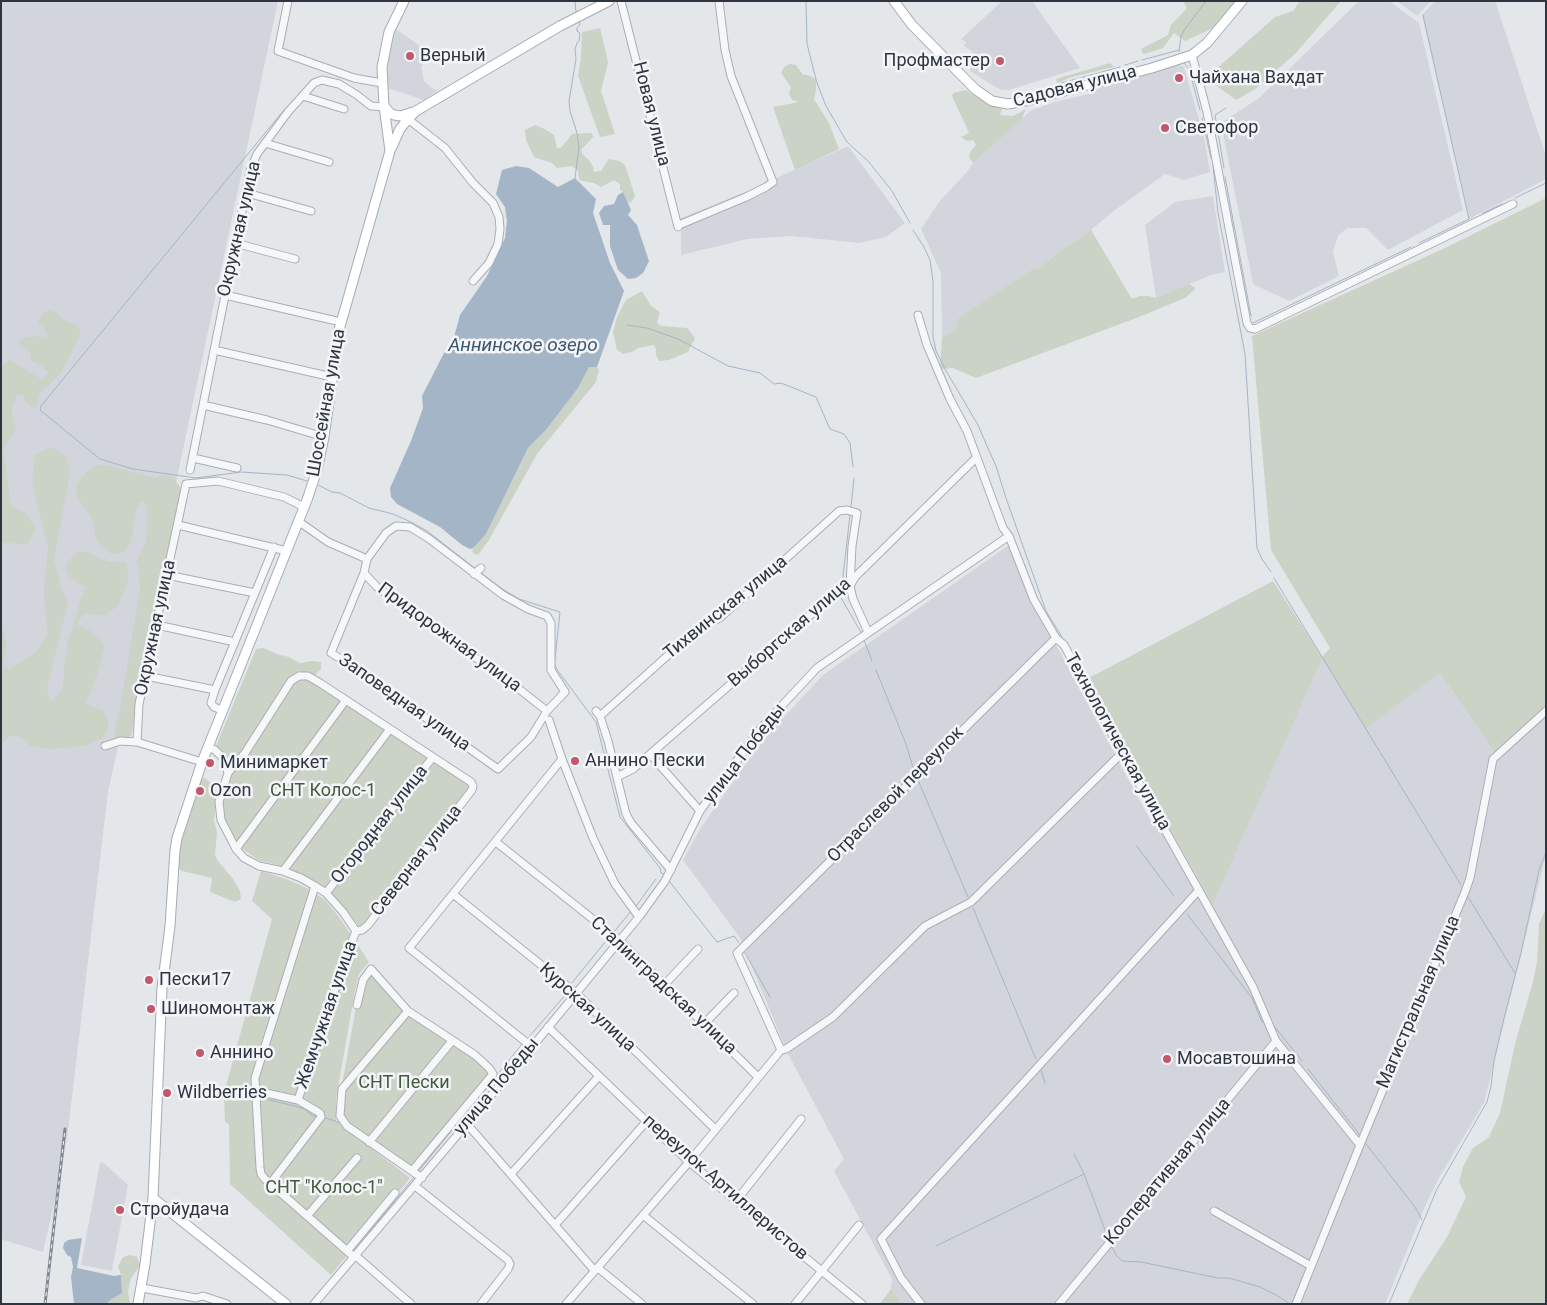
<!DOCTYPE html>
<meta charset="utf-8">
<style>
body{margin:0}
#map{position:relative;width:1547px;height:1305px;overflow:hidden;background:#e4e7ea;font-family:Roboto,sans-serif}
canvas{display:block}
.frame{position:absolute;inset:0;border:2px solid #2d3541;pointer-events:none}
</style>
<div id="map">
<canvas width="1547" height="1305"></canvas>
<div class="frame"></div>
</div>
<script>
const c = document.querySelector('canvas').getContext('2d');
c.lineJoin = 'round';
function fillPath(path, color) { c.fillStyle = color; c.fill(path, 'evenodd'); }
const shape = rows => new Path2D(rows.map(r => 'M' + r).join(''));
function strokePath(path, color, width, dash) { c.strokeStyle = color; c.lineWidth = width; c.lineCap = dash ? 'butt' : 'round'; c.setLineDash(dash || []); c.stroke(path); }
function drawText(font, color, halo, rows, align = 'center') {
  c.font = font + ' Roboto,sans-serif'; c.lineWidth = 5; c.setLineDash([]); c.textBaseline = 'middle'; c.strokeStyle = halo; c.fillStyle = color; for (const [text, x, y, turn = 0] of rows) {
    c.save(); c.translate(x, y); c.rotate((+turn || 0) * Math.PI / 180); c.textAlign = isNaN(turn) ? turn : align; if (halo) c.strokeText(text, 0, 0); c.fillText(text, 0, 0); c.restore();
  }
}
fillPath(shape([
 [1,1,278,1,177,478,108,792,68,1131,61,1174,43,1252,1,1239],
 [1002,1,1032,1,1080,68,1009,90,1002,90,997,88,970,71,973,52,964,46,966,42,961,39],
 [1359,1,1389,1,1419,23,1463,210,1388,250,1366,228,1347,228,1338,236,1333,252,1339,276,1289,301,1253,284,1221,123,1259,98],
 [1397,1,1431,1,1417,16],
 [1435,1,1495,1,1546,156,1546,179,1469,219,1422,15],
 [396,29,431,54,421,67,424,81,433,89,438,90,424,100,387,88,389,48],
 [1180,65,1184,67,1204,137,1210,172,1184,180,1165,174,1111,213,1091,230,1056,254,1038,269,1035,269,958,318,956,330,942,337,941,273,921,229,939,202,967,172,973,163,1030,111,1054,102,1093,93,1093,89],
 [848,146,905,223,886,237,859,243,792,236,747,239,681,255,681,218,743,193],
 [1213,196,1225,272,1211,275,1156,298,1145,225,1175,202],
 [1009,545,1033,602,1153,825,1164,814,1213,903,1322,657,1440,673,1494,752,1515,746,1546,717,1546,855,1484,1103,1440,1176,1426,1204,1385,1304,902,1304,891,1289,892,1279,834,1171,844,1159,788,1054,740,938,683,860,700,829,747,762,771,731,823,675],
 [100,1162,105,1164,128,1185,112,1271,81,1265]
]), '#d2d6dc');
fillPath(shape([
 [1183,1,1235,1,1213,28,1185,41,1174,33,1163,48,1145,54,1142,53,1141,49,1168,35,1171,25,1187,8],
 [1300,1,1341,1,1295,54,1255,89,1236,100,1206,78,1275,17,1293,11],
 [600,28,608,62,601,91,615,134,600,137,578,76,581,57,582,32],
 [1110,63,1114,67,1072,77,1057,83,1056,79],
 [790,64,796,65,803,75,808,75,816,79,816,90,814,99,829,123,839,149,795,170,773,107,799,102,792,100,789,94,791,87,781,73,784,67],
 [966,90,986,103,1002,109,1000,115,1013,116,1026,109,1021,120,973,163,969,157,970,152,976,145,973,140,967,141,961,137,969,133,952,96,953,93],
 [535,125,545,129,554,135,557,148,561,148,572,134,592,133,593,137,581,150,583,155,589,160,593,167,594,172,601,171,609,159,619,161,625,165,635,196,633,200,630,203,627,202,623,192,620,190,620,184,614,180,601,187,594,183,582,181,579,179,578,171,572,166,557,168,552,163,534,157,526,140,525,130],
 [1546,198,1546,717,1515,746,1494,752,1440,673,1366,728,1322,658,1213,904,1087,679,1273,581,1322,657,1330,648,1271,550,1252,336,1445,248],
 [1091,230,1132,299,1140,296,1148,296,1156,298,1189,284,1195,288,1194,290,1185,298,1139,317,976,378,953,368,940,369,942,337,956,330,958,318,1035,268,1038,269,1056,254],
 [642,291,651,306,660,312,657,323,661,326,687,328,695,338,688,352,669,360,659,361,656,355,656,349,654,345,638,348,632,352,623,354,617,350,613,332,617,317,626,300],
 [51,310,56,313,64,320,76,325,80,329,79,337,61,373,41,392,35,408,26,403,23,395,17,395,11,411,16,429,3,448,11,506,25,512,36,529,27,545,1,542,1,366,10,360,43,380,48,373,41,365,31,361,30,352,18,342,26,337,36,336,47,339,47,333,38,322,43,313],
 [589,367,597,367,599,370,596,382,537,454,489,540,478,555,475,554,472,552,473,548,486,534,528,448,546,430,578,388],
 [51,447,66,456,70,472,54,560,62,590,67,600,67,607,47,688,50,701,54,700,63,686,64,668,68,641,85,587,69,577,65,565,77,552,87,552,100,559,111,562,126,562,129,578,118,606,105,615,84,614,76,624,88,629,100,639,105,647,97,674,86,704,104,711,108,721,107,731,102,738,84,746,49,749,30,746,21,737,10,736,1,744,1,621,6,641,4,664,10,669,36,652,47,635,44,590,48,547,32,482,35,455],
 [98,465,106,465,155,478,163,475,172,476,181,488,172,539,131,736,126,739,116,738,115,736,115,730,120,708,140,588,138,566,136,563,146,542,147,512,146,504,140,501,136,511,131,542,122,553,112,554,101,547,95,538,93,520,77,497,76,485,88,470],
 [263,648,280,655,289,657,300,663,312,661,321,662,321,669,315,675,308,680,470,784,472,787,366,925,360,928,346,909,313,880,293,871,271,863,260,861,241,848,227,826,221,809,227,782,248,751,237,756,226,757,219,752,216,746,256,649],
 [205,778,212,784,216,803,214,820,217,832,215,855,218,861,233,879,240,891,241,899,235,902,210,892,212,878,182,871,178,867,176,862,199,780],
 [261,871,286,879,309,889,325,900,339,917,369,962,359,974,355,990,336,1099,336,1121,410,1178,331,1275,230,1184,229,1124,225,1122,224,1093,272,919,252,901],
 [1546,908,1546,1304,1407,1304,1419,1280,1447,1237,1466,1197,1459,1182,1463,1167,1473,1148,1489,1137,1500,1113,1516,1040,1533,982,1537,962,1539,924],
 [369,969,405,1010,474,1057,490,1074,411,1168,350,1125,341,1114,342,1085,361,979],
 [130,1255,137,1257,140,1264,137,1270,131,1278,128,1291,130,1304,107,1304,112,1299,122,1293,121,1275,118,1266,123,1257],
 [891,1289,902,1304,880,1304]
]), '#cad3c6');
fillPath(shape([
 [516,166,529,168,558,187,575,178,596,199,593,213,610,263,624,291,597,367,589,367,578,388,546,430,528,448,486,534,473,548,470,549,462,545,440,527,397,504,391,497,390,488,411,441,423,408,422,396,444,353,451,348,460,315,487,276,505,238,507,221,505,207,496,194,502,170],
 [623,192,631,210,628,215,637,225,649,261,643,273,636,278,628,279,618,270,610,246,610,225,603,225,599,213,604,206,614,204,618,195],
 [82,1238,77,1268,114,1276,121,1275,122,1293,112,1299,106,1304,74,1304,71,1277,73,1267,71,1257,67,1255,63,1248,64,1243,68,1240]
]), '#a3b5c6');
strokePath(shape([
 [575,1,576,12],
 [806,1,807,44,817,83,826,106,847,142,869,162,892,191,910,223],
 [1179,52,1181,36,1185,29,1206,1],
 [1142,60,1179,50],
 [1184,63,1189,69,1200,110],
 [1125,65,1138,61],
 [1058,84,1120,67],
 [284,110,41,406,40,410,100,459,133,469,196,478,241,472,287,475,307,481],
 [1202,118,1211,158],
 [1213,166,1218,213,1245,354,1257,548,1262,559,1271,572],
 [1224,168,1215,115,1226,108],
 [1225,177,1251,316],
 [575,178,579,147,577,133,570,111,569,101,576,59,575,49,577,43,579,41,580,33,577,31,577,28,580,25,579,21],
 [1515,198,1546,183],
 [1483,213,1502,204],
 [913,230,924,247,930,260,933,281,933,337,936,351,945,369,978,425,987,446,996,466,1006,498,1046,611,1062,637],
 [1419,243,1469,219,1423,15],
 [1253,323,1411,247],
 [627,325,647,328,678,339,728,366,760,373,774,384,781,383,816,397,830,429,844,434,850,443,853,467],
 [318,485,332,492,340,493,369,508,393,514,413,523,427,531,476,569],
 [851,507,854,478],
 [480,572,501,588,519,599,560,612,555,659],
 [1274,578,1461,885],
 [842,585,850,515],
 [840,596,862,634],
 [864,640,872,661],
 [554,663,558,671,596,722,620,817,660,868,661,873,664,874],
 [876,670,906,744,914,771],
 [918,780,968,897],
 [1136,845,1174,896],
 [669,881,717,942,734,936,739,943],
 [1468,897,1515,973],
 [636,906,656,879],
 [973,908,1036,1059],
 [1187,914,1252,998,1262,1022],
 [614,932,631,911],
 [744,951,770,997],
 [571,984,610,936],
 [1274,1026,1302,1061],
 [528,1038,567,993,567,990],
 [1308,1069,1360,1135],
 [1041,1070,1045,1083],
 [260,1098,295,1106,304,1109,313,1116,318,1116],
 [323,1117,338,1122,343,1125],
 [1366,1144,1415,1207,1422,1220],
 [1074,1154,1084,1174,1108,1238],
 [418,1172,523,1043],
 [936,1246,1084,1174],
 [1112,1247,1116,1255,1122,1261,1141,1262,1218,1278,1229,1278,1260,1287,1276,1295,1290,1304],
 [353,1252,414,1177,400,1167],
 [336,1273,349,1257],
 [1389,1304,1437,1189,1487,1102,1491,1086,1494,1061,1504,1018,1521,953,1539,870,1546,852]
]), '#a3b5c6', 1);
const minor = shape([
 [288,1,278,51,354,78,382,83],
 [621,1,678,227],
 [1192,55,1207,112,1247,323,1250,328,1255,329,1513,204],
 [303,96,344,109],
 [408,119,445,148,473,183,493,203,499,217,500,229,498,244,489,263,473,281],
 [265,143,329,162],
 [247,193,311,211],
 [679,225,746,197,766,187,773,182,731,76,725,50,719,1],
 [235,243,295,259],
 [225,295,341,322],
 [918,315,927,345,950,399,967,431,1003,528,1009,536,1034,600,1056,638,1064,645,1122,753,1253,987,1276,1041,1360,1145],
 [214,350,332,377],
 [203,405,267,420,324,437],
 [193,458,237,468],
 [190,470,250,171,257,154,288,112,314,83,322,80,339,84,357,95,371,106,384,107],
 [298,521,328,542,367,559],
 [178,525,287,551],
 [364,573,331,653,357,669,498,769,531,737,547,711,565,692,551,670,551,623,547,616,528,609,503,595,428,538,410,527,396,526,386,533,367,559,364,573,377,587,519,689,547,711],
 [474,574,481,568],
 [167,575,255,593],
 [157,625,235,642],
 [146,676,215,690],
 [299,676,308,676,320,683,471,782,473,786,472,790,368,925,362,930,356,931,343,912,326,893,315,886,301,878,283,871,259,866,244,858,236,849,221,820,219,802,228,773,245,753,291,681,299,676],
 [222,710,214,707,211,703,215,690,274,547],
 [596,711,600,716,608,741,626,814,631,823,671,870],
 [600,716,694,632,721,617,839,511,847,510,857,513,852,546,850,586,853,599,868,632],
 [549,720,562,759,593,838,615,884,639,917],
 [137,742,139,704,186,484,218,481,284,497,304,507],
 [105,746,120,741,137,742,202,762],
 [208,747,215,750,224,759,228,773],
 [650,754,700,811],
 [617,777,633,769,831,597,850,586,855,577,976,458],
 [496,842,619,940,758,1077],
 [236,849,346,700],
 [283,871,390,729],
 [315,886,255,1078,260,1168,261,1174,265,1179,354,1257],
 [326,893,433,757],
 [453,894,576,993,715,1129],
 [665,984,698,949],
 [357,1005,363,980,371,969,408,1011,475,1055,489,1068,493,1074,412,1171],
 [408,1011,342,1089,340,1116,347,1126,422,1178],
 [705,1023,734,993],
 [548,1027,689,1162,862,1304],
 [532,1047,409,948,562,759],
 [781,1050,737,953,1056,638],
 [781,1050,786,1049,833,1017,925,926,971,902,1122,753],
 [257,1091,298,1100,320,1113,321,1117,270,1184],
 [298,1100,343,965,356,931],
 [467,1124,594,1270],
 [369,1142,452,1041],
 [511,1174,599,1076],
 [415,1186,508,1260,510,1264,508,1269,481,1304],
 [736,1201,801,1119],
 [1214,1211,1311,1266],
 [643,1215,753,1304],
 [307,1216,357,1158],
 [555,1225,646,1122],
 [347,1251,395,1193],
 [356,1256,411,1304],
 [598,1268,642,1304],
 [142,1288,196,1298,203,1296,227,1304],
 [314,1304,532,1047,639,917,665,881,700,811,761,728,817,668,1009,536],
 [566,1304,689,1162,781,1050],
 [795,1304,859,1225],
 [921,1304,901,1278,881,1239,1199,890],
 [1059,1304,1276,1041],
 [1296,1304,1360,1145,1465,892,1470,878,1493,759,1546,711]
]);
const major = shape([
 [894,1,912,25,975,89,992,101,1008,104,1030,100,1152,68,1192,55,1207,43,1242,1],
 [384,106,390,113,394,115,401,116,413,112],
 [390,151,384,106,382,67,389,32,404,1],
 [153,1198,286,1304],
 [138,1304,145,1264,153,1198,162,988,170,926,175,850,177,838,202,762,307,500,317,470,324,437,339,330,390,151,400,129,408,119,416,111,560,26,609,1]
]);
strokePath(minor, '#a9aeb4', 9);
strokePath(major, '#a4abb5', 11);
strokePath(minor, '#f6f7f9', 7);
strokePath(major, '#fff', 9);
const rail = shape([
 [45,1304,65,1129]
]);
strokePath(rail, '#7f8792', 3);
strokePath(rail, '#f4f5f8', 1, [4]);
for (const [x, y, r, color] of [
 [410,56,5,"#c1586b"],
 [1000,61,5,"#c1586b"],
 [1179,78,5,"#c1586b"],
 [1165,128,5,"#c1586b"],
 [575,761,5,"#c1586b"],
 [210,763,5,"#c1586b"],
 [200,791,5,"#c1586b"],
 [149,980,5,"#c1586b"],
 [151,1009,5,"#c1586b"],
 [200,1053,5,"#c1586b"],
 [1167,1059,5,"#c1586b"],
 [167,1093,5,"#c1586b"],
 [120,1210,5,"#c1586b"]
]) { const dot = new Path2D(); dot.arc(x, y, r, 0, 2 * Math.PI); c.fillStyle = color; c.fill(dot); strokePath(dot, '#f4f5f8', 2); }
drawText('18px', '#2d3541', '#f4f5f8', [
 ["Верный",420,56],
 ["Профмастер",990,61,"right"],
 ["Чайхана Вахдат",1189,78],
 ["Светофор",1175,128],
 ["Аннино Пески",585,761],
 ["Минимаркет",220,763],
 ["Ozon",210,791],
 ["Пески17",159,980],
 ["Шиномонтаж",161,1009],
 ["Аннино",210,1053],
 ["Мосавтошина",1177,1059],
 ["Wildberries",177,1093],
 ["Стройудача",130,1210]
], 'left');
drawText('18px', '#2d3541', '#f4f5f8', [
 ["Садовая улица",1075,87,-14],
 ["Новая улица",651,114,76],
 ["Окружная улица",240,229,-77],
 ["Шоссейная улица",327,403,-80],
 ["Тихвинская улица",726,608,-39],
 ["Окружная улица",156,628,-78],
 ["Выборгская улица",790,633,-41],
 ["Придорожная улица",449,638,36],
 ["Заповедная улица",404,703,35],
 ["Технологическая улица",1117,742,61],
 ["улица Победы",745,754,-52],
 ["Отраслевой переулок",896,795,-45],
 ["Огородная улица",380,825,-52],
 ["Северная улица",417,861,-52],
 ["Сталинградская улица",663,986,43],
 ["Магистральная улица",1419,1002,-67],
 ["Курская улица",587,1008,42],
 ["Жемчужная улица",327,1015,-71],
 ["улица Победы",497,1087,-50],
 ["Кооперативная улица",1168,1172,-50],
 ["переулок Артиллеристов",725,1188,41]
]);
drawText('18px', '#435b3c', '#f4f5f8', [
 ["СНТ Колос-1",323,791],
 ["СНТ Пески",404,1083],
 ["СНТ \"Колос-1\"",324,1188]
]);
drawText('italic 19px', '#3c5571', '#f4f5f8', [
 ["Аннинское озеро",523,346]
]);
</script>
